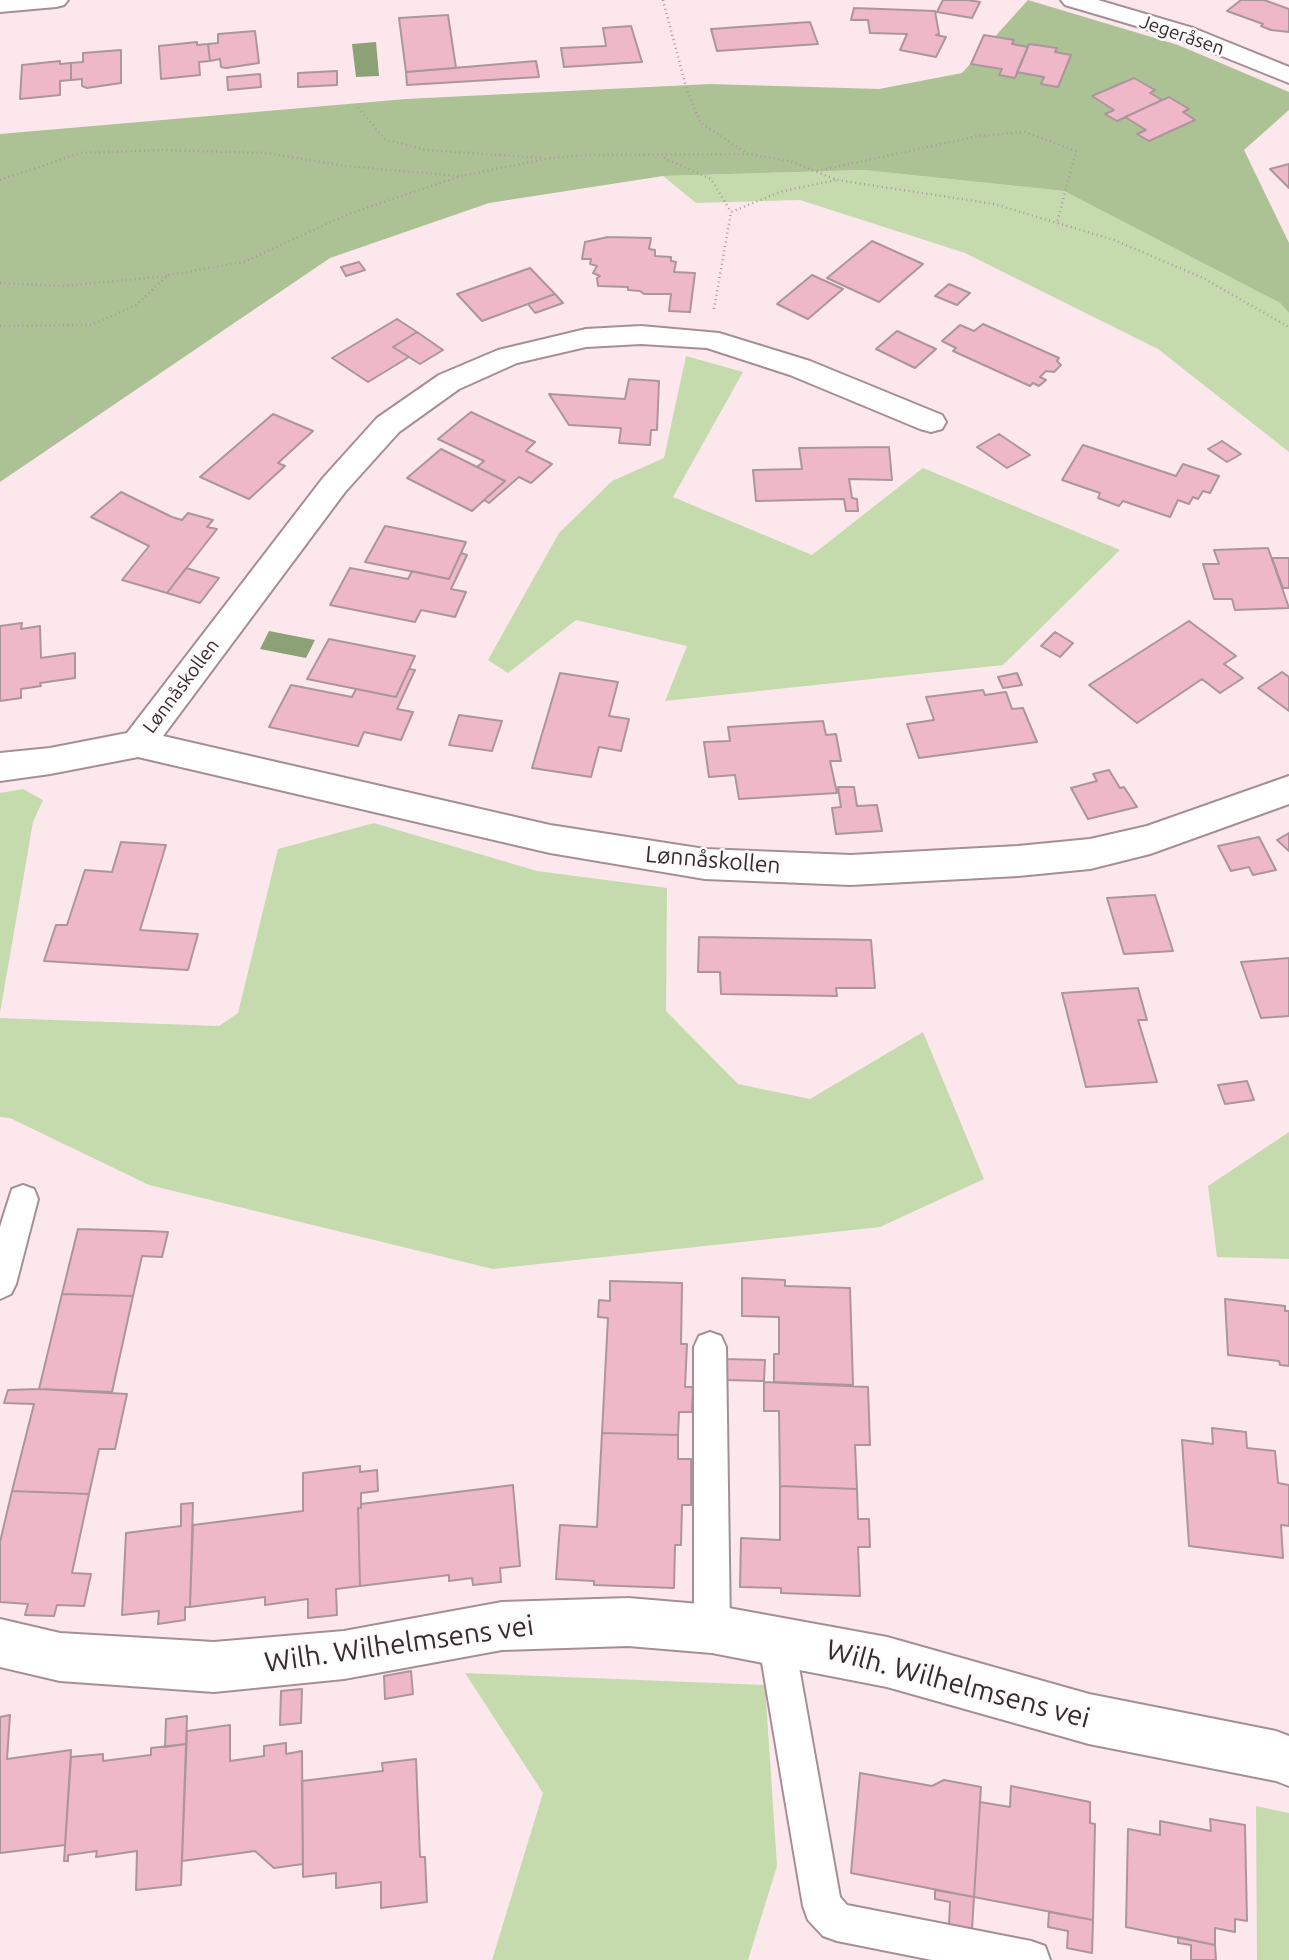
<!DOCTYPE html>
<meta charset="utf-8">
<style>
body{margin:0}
canvas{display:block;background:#fce7ed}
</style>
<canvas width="1289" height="1960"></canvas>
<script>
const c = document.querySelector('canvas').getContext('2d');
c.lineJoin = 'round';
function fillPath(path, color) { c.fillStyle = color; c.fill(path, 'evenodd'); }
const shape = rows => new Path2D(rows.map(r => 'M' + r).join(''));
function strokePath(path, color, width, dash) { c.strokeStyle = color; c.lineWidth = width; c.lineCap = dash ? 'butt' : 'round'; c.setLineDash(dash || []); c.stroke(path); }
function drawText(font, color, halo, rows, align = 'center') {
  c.font = font + ' Ubuntu,sans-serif'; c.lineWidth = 5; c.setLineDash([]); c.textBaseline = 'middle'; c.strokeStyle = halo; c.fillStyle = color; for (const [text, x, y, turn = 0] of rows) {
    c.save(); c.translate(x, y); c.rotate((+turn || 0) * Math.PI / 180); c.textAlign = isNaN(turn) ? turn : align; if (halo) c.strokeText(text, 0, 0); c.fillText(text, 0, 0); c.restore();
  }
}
fillPath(shape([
 [864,170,1064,191,1280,303,1289,313,1289,452,1158,349,965,253,800,200,696,203,663,176],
 [686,356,743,372,673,497,812,555,923,468,1120,550,1003,665,665,701,687,646,576,620,508,673,488,660,559,533,612,481,664,458],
 [23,789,43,800,33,822,0,1013,0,793],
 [374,823,537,871,667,888,666,1011,738,1084,810,1099,923,1032,984,1179,880,1227,493,1269,149,1185,10,1118,0,1117,0,1018,219,1026,238,1013,278,849],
 [1289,1132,1289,1259,1217,1257,1208,1186],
 [465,1673,765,1685,777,1866,748,1960,492,1960,543,1793],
 [1256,1806,1289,1813,1289,1960,1257,1960]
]), '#c5dbae');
fillPath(shape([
 [1028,0,1178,45,1289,92,1289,110,1244,150,1289,243,1289,313,1280,303,1064,191,864,170,663,176,489,203,330,258,0,482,0,134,406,99,710,84,879,89,962,73]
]), '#acc294');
fillPath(shape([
 [376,42,379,76,356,77,352,44],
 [269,631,315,640,306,658,260,649]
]), '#8ca175');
const building = shape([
 [943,0,968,0,980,2,972,18,937,12,943,0],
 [1241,0,1264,0,1289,9,1289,32,1271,30,1261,26,1263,24,1227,11,1241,0],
 [854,8,935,11,939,34,936,35,946,37,936,57,900,50,907,34,870,33,868,20,851,20,854,8],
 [448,15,456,68,406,72,399,18,448,15],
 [810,22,818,44,717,51,711,29,810,22],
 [631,26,642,62,564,67,561,48,606,46,603,28,631,26],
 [255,31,259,63,226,68,221,67,220,59,210,61,208,44,218,43,218,34,255,31],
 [984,35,1014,40,1012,44,1028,47,1015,78,999,75,1002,69,971,64,984,35],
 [197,42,197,45,208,44,210,61,199,62,200,75,161,79,159,46,197,42],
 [1029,44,1057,48,1055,52,1071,55,1058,87,1041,84,1044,77,1017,72,1029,44],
 [121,50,121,83,87,88,82,86,82,79,71,80,71,63,83,62,83,53,121,50],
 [60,61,60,64,71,63,71,80,60,81,60,95,20,99,22,65,60,61],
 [536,61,539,77,407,85,406,72,536,61],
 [337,71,337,85,298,87,298,73,337,71],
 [260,74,261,87,228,90,227,77,260,74],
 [1134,78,1155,90,1150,93,1162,100,1117,121,1105,114,1114,110,1092,96,1134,78],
 [1169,97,1189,109,1183,112,1195,120,1149,141,1137,134,1146,130,1125,117,1169,97],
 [1289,164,1289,188,1270,169,1289,164],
 [608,237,651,238,649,249,655,250,655,256,671,257,671,261,676,262,674,272,695,273,690,312,669,311,671,294,644,294,640,291,628,290,628,287,598,286,597,278,600,276,593,273,597,266,590,264,591,259,582,259,585,242,608,237],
 [872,241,923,264,879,302,827,278,872,241],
 [359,262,365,270,346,276,341,267,359,262],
 [530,268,555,294,482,321,457,294,530,268],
 [812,275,843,289,808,319,777,304,812,275],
 [949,284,970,293,957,305,935,296,949,284],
 [555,294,563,303,535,313,528,304,555,294],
 [397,319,417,332,393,347,409,357,368,382,332,358,397,319],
 [983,324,1059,358,1057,361,1061,365,1054,372,1046,371,1040,377,1046,380,1039,386,1033,383,1030,386,953,351,956,348,942,341,960,325,974,331,983,324],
 [897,331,936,349,915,368,876,349,897,331],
 [417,332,443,350,420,364,393,347,417,332],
 [629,379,659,381,657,430,651,430,650,445,619,443,621,428,569,425,549,394,625,399,629,379],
 [471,412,535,442,526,451,552,464,531,483,519,477,489,503,484,500,505,481,477,467,484,461,438,439,471,412],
 [273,414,313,431,278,463,285,466,249,499,200,477,273,414],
 [999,434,1030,455,1007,468,977,447,999,434],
 [1222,441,1241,454,1227,462,1208,449,1222,441],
 [1083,445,1176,476,1183,464,1219,476,1210,493,1203,491,1198,499,1193,497,1189,504,1178,500,1170,517,1123,501,1119,506,1098,498,1100,493,1062,480,1083,445],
 [889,447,892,480,849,479,852,498,857,499,858,511,846,511,844,499,756,501,753,470,802,469,799,448,889,447],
 [441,449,505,481,472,511,407,478,441,449],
 [121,492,172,517,182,520,188,513,213,520,207,527,217,529,167,593,122,580,149,546,91,517,121,492],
 [385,526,466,542,449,579,365,562,385,526],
 [1268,548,1289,608,1235,610,1232,599,1214,599,1203,564,1219,564,1214,550,1268,548],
 [461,553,467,555,451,589,466,592,455,617,421,610,415,622,330,605,350,568,408,579,412,571,449,579,461,553],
 [1272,558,1289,558,1289,588,1283,588,1272,558],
 [186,568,219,578,200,603,167,593,186,568],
 [1189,621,1236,656,1224,664,1243,678,1220,693,1202,679,1137,723,1089,685,1189,621],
 [22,623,21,629,40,626,41,658,75,653,75,678,40,683,41,686,21,689,21,698,0,701,0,626,22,623],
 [1055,632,1073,643,1060,657,1041,646,1055,632],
 [329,639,415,656,396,697,307,679,329,639],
 [409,669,415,670,397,709,413,712,401,740,364,732,358,746,269,727,291,685,352,697,356,689,396,697,409,669],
 [1282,672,1289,677,1289,711,1258,688,1282,672],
 [560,673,618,682,609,716,629,719,621,751,599,747,591,777,532,768,560,673],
 [1017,673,1022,685,1003,688,998,677,1017,673],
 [983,690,985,695,1006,692,1012,709,1023,708,1037,742,919,758,907,724,934,720,926,697,983,690],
 [459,715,502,721,492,751,449,745,459,715],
 [823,721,826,735,836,734,841,761,830,761,837,793,739,799,735,775,709,777,704,742,730,741,728,727,823,721],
 [1109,770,1120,788,1124,787,1137,807,1088,819,1071,788,1097,781,1093,774,1109,770],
 [838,787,854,787,857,806,877,805,882,831,836,834,832,808,841,807,838,787],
 [1289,833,1289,851,1277,840,1289,833],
 [1259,837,1276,870,1253,875,1249,867,1231,871,1218,846,1259,837],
 [121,842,166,845,140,930,198,934,188,970,44,961,56,925,67,925,85,870,112,872,121,842],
 [1155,895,1173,951,1124,954,1107,898,1155,895],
 [699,937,871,940,875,988,836,988,837,996,721,994,720,972,698,972,699,937],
 [1289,958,1289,1016,1261,1018,1241,962,1289,958],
 [1138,988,1147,1020,1138,1020,1157,1082,1086,1087,1062,993,1138,988],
 [1247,1081,1254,1100,1225,1104,1218,1085,1247,1081],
 [78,1229,148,1231,168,1232,162,1257,142,1256,133,1296,62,1294,78,1229],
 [742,1278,785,1280,785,1286,850,1288,853,1385,774,1382,774,1354,779,1354,779,1317,742,1316,742,1278],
 [610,1281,682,1283,681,1344,687,1344,685,1387,693,1387,692,1412,679,1412,678,1435,602,1433,608,1318,598,1317,599,1300,610,1301,610,1281],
 [62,1294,133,1296,112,1392,39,1389,62,1294],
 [1225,1299,1285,1306,1285,1311,1289,1311,1289,1366,1280,1365,1279,1361,1228,1355,1225,1299],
 [723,1359,765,1360,764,1381,724,1380,723,1359],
 [764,1382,868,1387,870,1445,855,1445,857,1489,780,1486,779,1411,764,1411,764,1382],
 [39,1389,127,1394,115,1449,99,1449,89,1494,12,1491,34,1404,4,1403,8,1390,39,1389],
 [1212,1428,1246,1432,1247,1448,1275,1451,1278,1483,1289,1485,1289,1526,1281,1525,1283,1558,1189,1546,1182,1440,1213,1444,1212,1428],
 [602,1433,678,1435,678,1459,691,1459,691,1505,682,1505,681,1545,675,1545,674,1588,594,1585,594,1581,556,1579,560,1525,597,1527,602,1433],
 [360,1466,360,1472,377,1470,378,1491,361,1493,361,1508,358,1508,360,1586,336,1589,337,1615,308,1618,308,1599,265,1605,265,1597,190,1607,193,1525,303,1511,303,1473,360,1466],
 [513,1485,520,1566,500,1568,501,1582,473,1585,472,1578,449,1581,449,1575,360,1586,358,1508,361,1508,361,1504,513,1485],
 [780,1486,857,1489,858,1519,869,1519,870,1547,858,1547,860,1596,781,1593,781,1588,740,1587,741,1538,780,1540,780,1486],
 [12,1491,89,1494,72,1573,91,1574,84,1606,57,1605,54,1616,25,1615,28,1604,0,1602,0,1542,12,1491],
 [193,1503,190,1607,185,1607,185,1620,158,1624,159,1611,122,1615,126,1533,181,1526,181,1504,193,1503],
 [411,1671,413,1694,385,1699,384,1676,411,1671],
 [302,1689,301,1723,280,1725,281,1691,302,1689],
 [10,1715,7,1759,71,1750,65,1845,0,1853,0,1717,10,1715],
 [187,1716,186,1744,165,1747,166,1719,187,1716],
 [230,1725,230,1761,264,1756,264,1746,286,1743,286,1754,302,1751,303,1864,274,1868,255,1851,182,1861,187,1731,230,1725],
 [186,1744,181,1885,136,1890,137,1851,96,1857,97,1851,68,1855,68,1861,64,1861,71,1757,103,1754,103,1761,151,1755,151,1748,186,1744],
 [416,1759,420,1857,425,1857,427,1902,381,1908,381,1882,336,1888,336,1873,303,1877,302,1781,383,1771,382,1763,416,1759],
 [860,1773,932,1786,944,1780,981,1787,974,1897,851,1873,860,1773],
 [1011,1786,1090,1802,1090,1823,1095,1824,1093,1920,974,1897,980,1802,1010,1807,1011,1786],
 [1210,1819,1245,1825,1247,1921,1235,1919,1235,1932,1215,1928,1215,1945,1126,1927,1128,1829,1160,1835,1160,1821,1211,1831,1210,1819],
 [935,1890,974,1897,972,1929,949,1925,950,1902,935,1899,935,1890],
 [1049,1912,1093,1920,1092,1953,1067,1948,1068,1931,1048,1927,1049,1912],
 [1178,1937,1215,1945,1216,1960,1191,1960,1191,1945,1178,1943,1178,1937]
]);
fillPath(building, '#efb8c9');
strokePath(building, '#ac959c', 2);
const lane = shape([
 [23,1185,34,1189,38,1199,16,1284,11,1294,0,1299,0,1227,12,1189,23,1185],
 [710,1332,721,1336,726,1347,730,1629,724,1641,712,1647,700,1641,694,1629,694,1347,699,1336,710,1332],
 [776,1621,789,1626,794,1639,840,1897,847,1905,1031,1941,1045,1946,1050,1960,932,1960,837,1941,823,1936,808,1920,803,1906,758,1639,763,1626,776,1621]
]);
const street = shape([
 [0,0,68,0,64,5,56,7,0,12,0,0],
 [1061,0,1098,0,1193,28,1289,67,1289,83,1177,38,1065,5,1061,0],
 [641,326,719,333,810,361,942,415,946,422,942,429,931,432,920,429,790,375,707,348,641,344,586,347,517,363,459,389,399,432,345,492,163,736,550,825,705,849,851,855,1018,846,1090,839,1147,826,1289,776,1289,804,1150,854,1090,869,1018,876,851,885,705,879,550,853,138,757,50,774,0,781,0,753,50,748,127,733,323,478,377,418,439,375,498,350,586,329,641,326],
 [628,1598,712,1605,887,1637,1089,1694,1276,1731,1289,1736,1289,1786,1276,1781,1089,1744,887,1687,712,1653,628,1646,502,1650,344,1679,214,1692,60,1681,0,1667,0,1619,60,1633,214,1642,344,1631,502,1602,628,1598]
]);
strokePath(lane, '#a68e95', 4);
strokePath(street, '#a68e95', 4);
strokePath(shape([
 [663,0,686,87,700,122,748,154],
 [358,108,386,140,427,150,543,158],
 [664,158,711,179,731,212],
 [817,171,978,136,1025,132,1076,151,1057,223],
 [0,180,80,153,162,150,267,153,345,166,459,176],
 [0,283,63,286,167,276],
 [714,309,731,212,783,191,836,180],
 [0,326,91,325,136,305,168,275,244,262,346,215,461,176,551,158,587,155,749,154,790,161,837,180,994,204,1114,240,1203,278,1289,327]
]), '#aa9a9e', 2.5, [1, 3.5]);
fillPath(lane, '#fff');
fillPath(street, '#fff');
drawText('19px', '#352c2f', '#fef9fa', [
 ["Jegeråsen",1182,35,19],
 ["Lønnåskollen",181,686,-53]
]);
drawText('23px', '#352c2f', '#fef9fa', [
 ["Lønnåskollen",713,860,5]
]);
drawText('28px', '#352c2f', '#fef9fa', [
 ["Wilh. Wilhelmsens vei",399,1644,-8],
 ["Wilh. Wilhelmsens vei",958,1684,15]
]);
</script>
